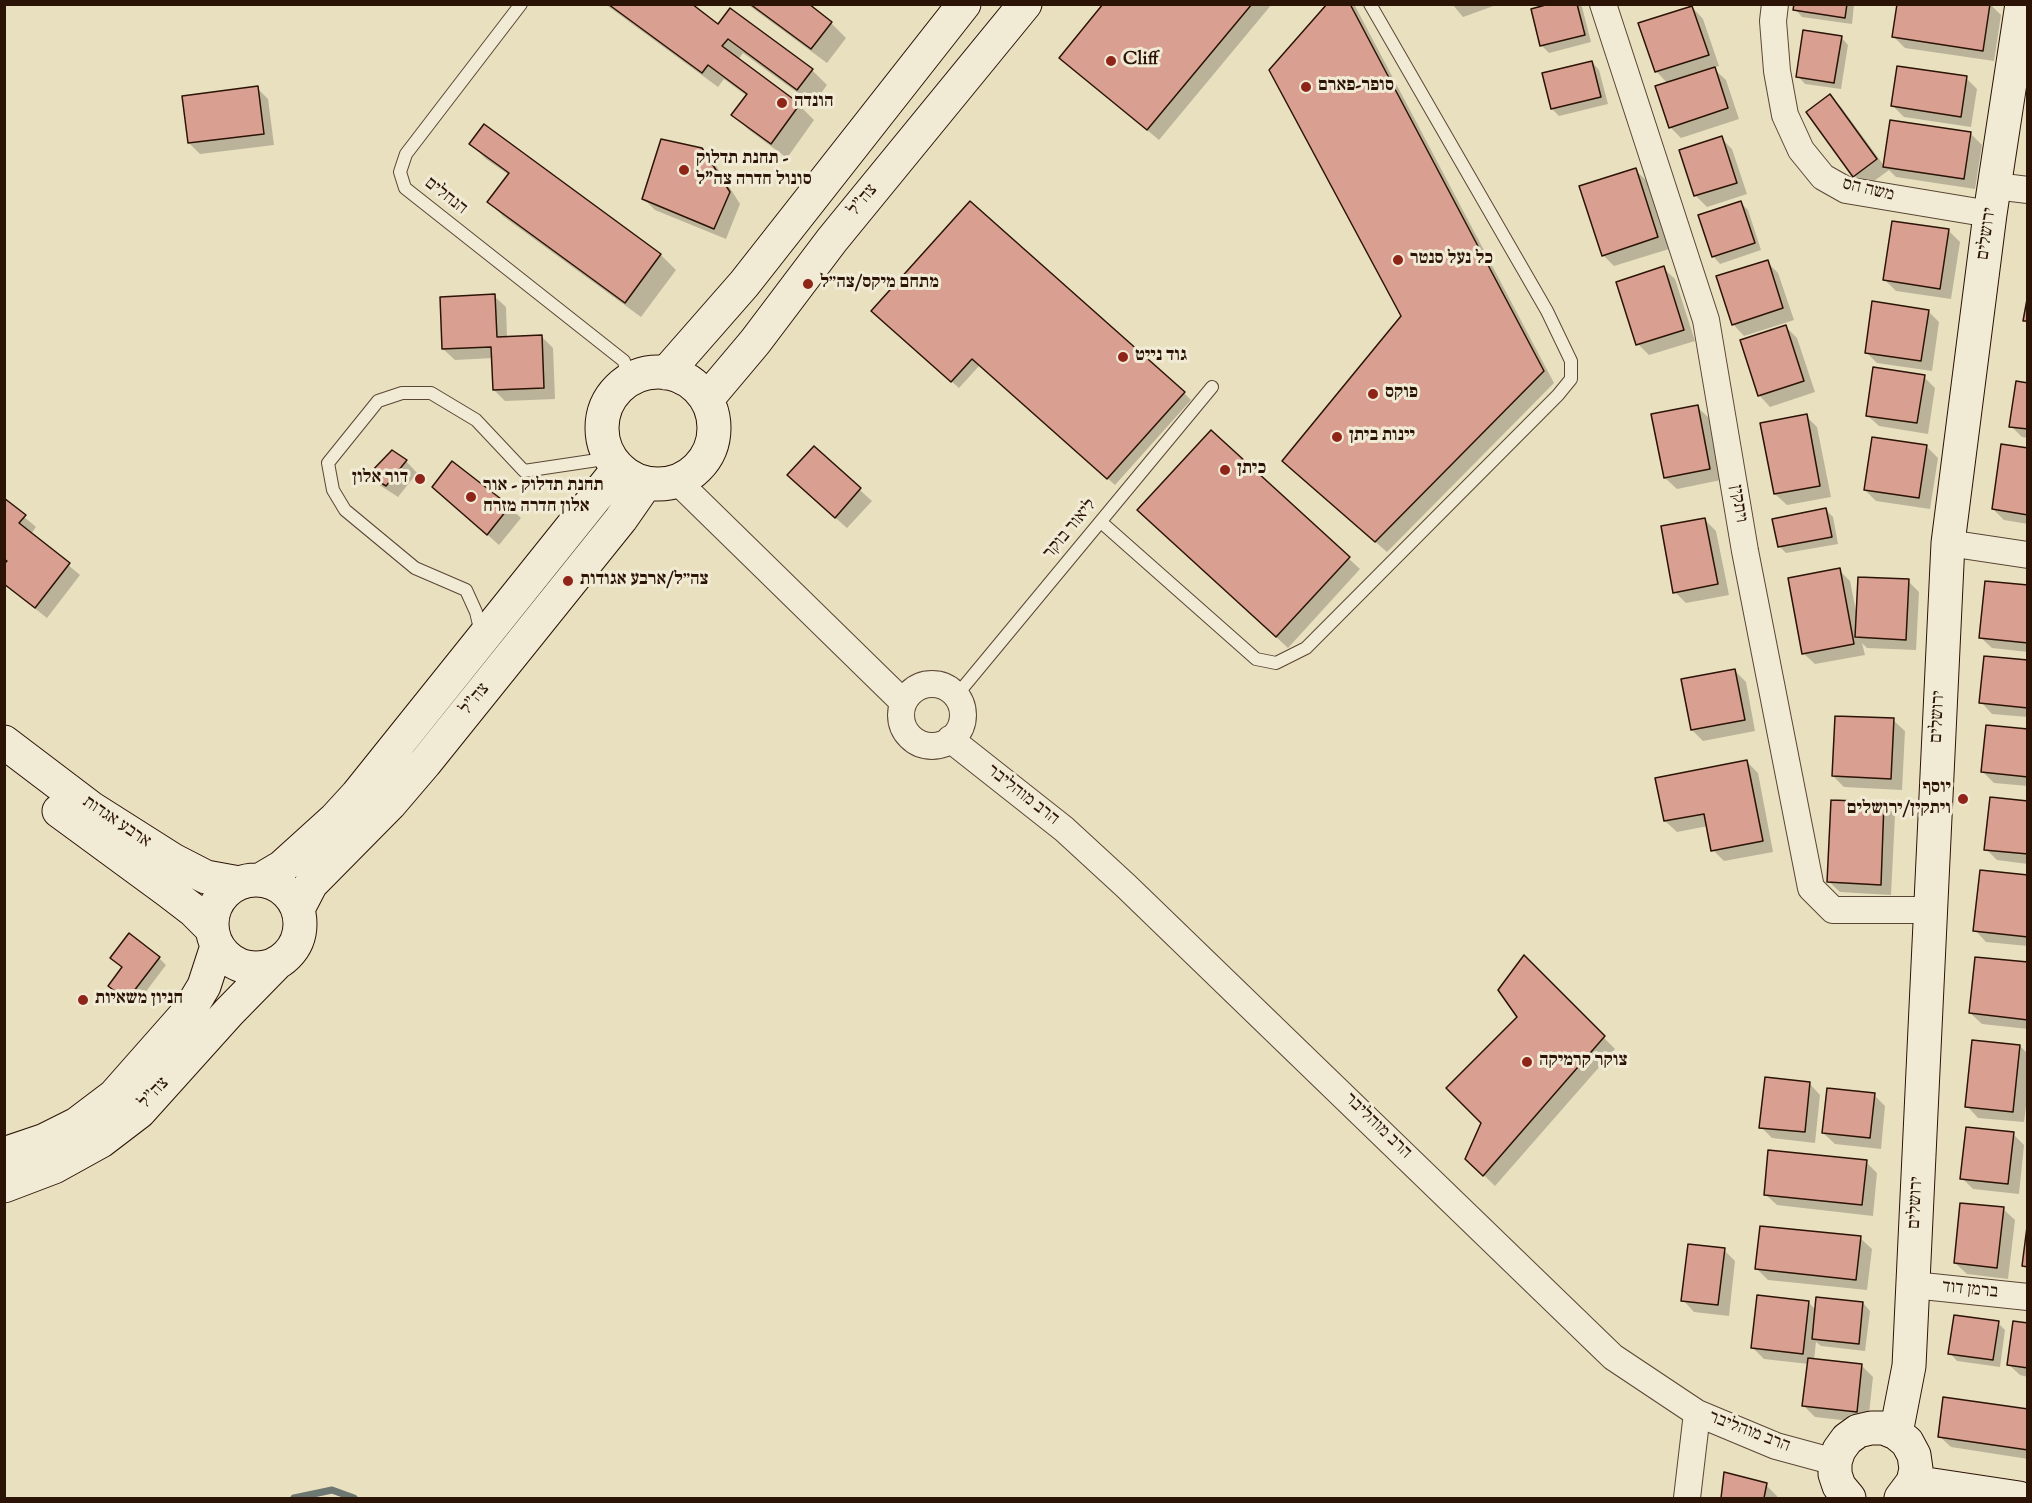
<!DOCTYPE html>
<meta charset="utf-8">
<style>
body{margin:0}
#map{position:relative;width:2032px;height:1503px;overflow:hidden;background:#e9e0c0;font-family:"Sorts Mill Goudy",serif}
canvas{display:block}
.frame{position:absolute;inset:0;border:6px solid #2b1305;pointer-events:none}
</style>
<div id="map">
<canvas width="2032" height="1503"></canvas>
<div class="frame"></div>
</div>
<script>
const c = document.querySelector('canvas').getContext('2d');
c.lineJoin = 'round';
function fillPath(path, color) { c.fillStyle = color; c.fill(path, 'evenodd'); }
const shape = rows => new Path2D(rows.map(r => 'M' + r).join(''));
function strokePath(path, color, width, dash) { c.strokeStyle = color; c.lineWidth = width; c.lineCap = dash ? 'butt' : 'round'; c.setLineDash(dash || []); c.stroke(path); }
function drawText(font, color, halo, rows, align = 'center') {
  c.font = font + ' "Sorts Mill Goudy","Frank Ruhl Libre",serif'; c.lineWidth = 6; c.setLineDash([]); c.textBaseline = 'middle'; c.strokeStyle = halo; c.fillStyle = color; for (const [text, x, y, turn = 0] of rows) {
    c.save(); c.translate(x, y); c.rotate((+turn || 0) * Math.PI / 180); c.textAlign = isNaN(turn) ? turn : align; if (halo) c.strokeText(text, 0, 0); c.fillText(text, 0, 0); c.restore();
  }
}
fillPath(shape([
 [605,4,690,4,719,26,812,70,827,85,813,104,743,53,738,60,799,105,814,120,787,158,749,130,733,115,747,96,724,79,718,87],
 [747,4,806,4,831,23,846,38,827,63],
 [1105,4,1272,4,1159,140,1061,58],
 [1329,4,1354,4,1554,383,1387,552,1295,472,1403,317],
 [1452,4,1499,4,1463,17],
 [1555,4,1580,4,1582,7,1591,42,1549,53,1541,45],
 [1795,4,1854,4,1852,24,1802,17,1795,9],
 [1990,4,2001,15,1994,61,1905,48,1893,36],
 [1692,7,1703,19,1719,66,1713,68,1726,80,1739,119,1681,138,1670,127,1668,84,1656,71],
 [1841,37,1848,45,1841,89,1805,84,1798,76],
 [1592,62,1599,70,1608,104,1559,116,1552,109],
 [1966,78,1977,89,1971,127,1904,117,1893,106],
 [257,88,268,99,274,145,200,154,189,143],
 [1830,96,1841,107,1885,167,1971,134,1982,145,1975,189,1896,177,1889,170,1866,187,1855,176],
 [484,126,661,255,676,270,641,317,504,217,489,202,509,175,486,159,471,144],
 [1721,138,1732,149,1747,194,1707,207,1695,195],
 [701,150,713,161,740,204,726,239,655,210,644,199],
 [1635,170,1647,181,1669,249,1614,266,1603,255],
 [1741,203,1748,210,1761,250,1720,264,1713,256],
 [1949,231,1960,242,1951,299,1896,291,1885,280],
 [1767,262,1778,273,1794,320,1744,336,1733,324],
 [1663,268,1675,279,1695,341,1649,355,1638,344],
 [494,296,506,307,507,338,542,337,553,348,555,399,505,401,494,390,493,358,455,360,443,349],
 [1928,311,1939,322,1932,371,1877,363,1866,352],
 [880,318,1184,393,1191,400,1115,485,980,365,959,388],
 [1786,327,1797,338,1815,392,1770,407,1759,395],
 [1924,377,1935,388,1928,434,1879,426,1867,415],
 [2028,384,2028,438,2022,437,2011,426],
 [1697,407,1709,418,1721,480,1677,489,1665,478],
 [1806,416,1817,427,1831,497,1787,505,1775,494],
 [1211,432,1360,569,1288,648,1150,521],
 [1926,446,1938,458,1930,509,1876,501,1865,490],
 [814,448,872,501,847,528,800,487],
 [2028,450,2028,524,2004,520,1993,509],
 [392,452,406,461,417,473,398,497,381,486,370,475],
 [453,463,509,507,521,518,499,545,446,498],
 [4,500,36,527,31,534,80,575,47,618,4,584],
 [1826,510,1833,517,1838,544,1786,553,1779,546],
 [1705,520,1716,531,1729,595,1686,603,1675,592],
 [1839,570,1850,581,1856,611,1908,581,1919,592,1916,650,1867,648,1862,643,1865,655,1815,664,1803,653],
 [2028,587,2028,652,1992,648,1980,637],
 [2028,662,2028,717,1992,714,1981,702],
 [1735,671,1746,682,1755,731,1703,741,1692,730],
 [1893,720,1905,731,1902,790,1844,787,1833,776],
 [2028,731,2028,786,1994,783,1982,771],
 [1747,762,1758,773,1773,852,1724,861,1713,850,1708,826,1677,832,1665,821],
 [2028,802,2028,864,1997,860,1986,849],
 [1884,804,1895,815,1891,895,1840,892,1828,881],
 [2028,877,2028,946,1986,942,1975,930],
 [1524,957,1615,1049,1495,1186,1467,1159,1483,1123,1519,1018],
 [112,958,159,958,166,965,135,1006,110,986,123,968],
 [2028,964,2028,1029,1982,1024,1970,1013],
 [2020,1046,2028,1054,2028,1090,2024,1122,1978,1118,1967,1106],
 [1809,1083,1820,1095,1815,1143,1772,1138,1761,1127],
 [1874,1095,1885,1106,1881,1149,1835,1144,1823,1133],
 [2013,1134,2024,1145,2019,1194,1973,1189,1962,1178],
 [1866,1162,1877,1173,1873,1216,1777,1205,1765,1194],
 [2003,1209,2015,1220,2008,1279,1967,1274,1955,1263],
 [1860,1238,1872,1249,1867,1290,1768,1280,1757,1269],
 [1724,1250,1735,1261,1729,1316,1694,1312,1683,1300],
 [1808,1302,1816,1310,1863,1303,1870,1311,1865,1351,1821,1346,1816,1342,1814,1360,1861,1365,1873,1377,1868,1423,1815,1417,1804,1406,1809,1364,1764,1359,1753,1348],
 [1998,1323,2005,1330,2000,1367,1957,1361,1950,1353],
 [2028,1325,2028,1377,2020,1375,2008,1364],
 [2028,1411,2028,1459,1951,1447,1939,1436],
 [1725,1474,1766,1485,1777,1496,1777,1498,1722,1498]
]), '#0003');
strokePath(shape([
 [294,1498,332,1490,354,1498]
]), '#6e7872', 7);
const building = shape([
 [608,4,692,4,718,24,730,8,813,69,797,90,728,39,722,46,800,104,771,144,731,115,747,94,708,65,702,73,608,4],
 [750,4,809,4,832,22,811,49,750,4],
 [1103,4,1252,4,1147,130,1059,58,1103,4],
 [1327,4,1350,4,1544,371,1375,542,1282,461,1401,316,1269,70,1327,4],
 [1549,4,1577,4,1585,35,1540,46,1531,9,1549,4],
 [1794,4,1847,4,1845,18,1793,10,1794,4],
 [1897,4,1990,4,1983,51,1892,37,1897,4],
 [1692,6,1709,55,1655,72,1638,23,1692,6],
 [1803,30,1842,36,1834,83,1796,77,1803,30],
 [1592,61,1601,97,1551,109,1542,73,1592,61],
 [1897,66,1967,76,1961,117,1891,106,1897,66],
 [1715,67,1728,108,1669,128,1655,86,1715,67],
 [258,86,264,134,188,143,182,96,258,86],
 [1830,94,1877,159,1853,177,1806,112,1830,94],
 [1890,120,1971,132,1964,179,1883,167,1890,120],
 [484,124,661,254,625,303,487,202,509,173,469,144,484,124],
 [1722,136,1737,183,1694,196,1679,150,1722,136],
 [661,139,702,148,730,192,714,229,642,199,661,139],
 [1636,168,1658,237,1602,256,1579,186,1636,168],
 [970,201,1185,392,1107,479,972,359,951,382,871,311,970,201],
 [1741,201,1755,243,1712,257,1698,215,1741,201],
 [1892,221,1949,229,1940,289,1883,280,1892,221],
 [1768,260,1783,308,1732,325,1716,276,1768,260],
 [1664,266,1684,330,1636,345,1616,282,1664,266],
 [495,294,497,337,542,335,544,388,493,390,491,347,442,349,440,297,495,294],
 [2028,294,2028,321,2023,321,2028,294],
 [1872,301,1929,310,1921,361,1865,353,1872,301],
 [1786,325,1804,381,1758,396,1740,340,1786,325],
 [1873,367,1925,375,1917,423,1866,416,1873,367],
 [2016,381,2028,383,2028,429,2009,427,2016,381],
 [1698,405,1710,469,1664,478,1651,414,1698,405],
 [1807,414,1820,486,1774,494,1760,423,1807,414],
 [1211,430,1350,557,1276,637,1137,510,1211,430],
 [1872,437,1927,445,1919,498,1864,490,1872,437],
 [2001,444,2028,448,2028,515,1992,509,2001,444],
 [814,446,861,488,835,518,787,475,814,446],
 [392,450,407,460,386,486,368,475,392,450],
 [452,461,510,506,487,535,432,487,452,461],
 [4,498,26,515,19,523,70,563,35,608,4,584,4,564,7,561,4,559,4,498],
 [1826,508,1832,537,1778,547,1772,519,1826,508],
 [1705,518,1718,584,1673,593,1661,526,1705,518],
 [1840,568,1854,644,1802,654,1788,578,1840,568],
 [1858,577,1909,579,1906,640,1855,637,1858,577],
 [1985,581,2028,585,2028,643,1979,638,1985,581],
 [1984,656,2028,660,2028,708,1979,703,1984,656],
 [1735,669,1745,720,1691,730,1681,679,1735,669],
 [1835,716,1894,718,1891,779,1832,776,1835,716],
 [1986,725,2028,729,2028,777,1981,772,1986,725],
 [1747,760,1763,841,1711,851,1704,814,1664,821,1655,778,1747,760],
 [1990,797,2028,801,2028,854,1984,850,1990,797],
 [1831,800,1884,802,1881,885,1827,882,1831,800],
 [1980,870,2028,875,2028,937,1973,931,1980,870],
 [129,933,160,957,127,1000,108,986,122,967,110,958,129,933],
 [1524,955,1605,1036,1483,1176,1465,1159,1481,1123,1446,1088,1517,1017,1498,990,1524,955],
 [1975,957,2028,962,2028,1020,1969,1013,1975,957],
 [1972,1040,2020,1045,2013,1112,1965,1107,1972,1040],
 [1765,1077,1810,1082,1805,1132,1759,1128,1765,1077],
 [1827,1088,1875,1093,1870,1138,1822,1133,1827,1088],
 [1966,1127,2014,1132,2008,1184,1960,1179,1966,1127],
 [1768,1150,1867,1160,1862,1205,1764,1195,1768,1150],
 [1960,1203,2004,1207,1997,1268,1954,1263,1960,1203],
 [2028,1219,2028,1267,2022,1266,2028,1219],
 [1760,1226,1861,1236,1856,1280,1755,1269,1760,1226],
 [1688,1244,1725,1248,1718,1305,1681,1301,1688,1244],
 [1757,1295,1809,1301,1803,1354,1751,1348,1757,1295],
 [1816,1297,1863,1302,1859,1344,1812,1339,1816,1297],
 [1954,1315,1999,1321,1993,1360,1948,1354,1954,1315],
 [2013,1321,2028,1323,2028,1368,2007,1365,2013,1321],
 [1808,1358,1862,1364,1857,1412,1802,1406,1808,1358],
 [1943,1397,2028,1409,2028,1450,1938,1437,1943,1397],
 [1724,1472,1767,1483,1764,1498,1721,1498,1724,1472]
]);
fillPath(building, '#d9a092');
strokePath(building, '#2b1305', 1.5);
const lane = shape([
 [521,4,406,154,400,172,405,188,624,361,628,381],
 [1101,522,1256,659,1276,663,1306,648,1558,395,1571,379,1571,361,1547,311,1370,4],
 [481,633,476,612,466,590,415,568,345,510,333,490,328,463,378,401,402,393,431,393,476,420,524,471,611,458],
 [956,696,1212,387]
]);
const street = shape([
 [1603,4,1706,320,1745,551,1811,888,1833,910,1930,910],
 [1775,4,1773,21,1777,71,1785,115,1801,150,1823,177,1846,190,1990,214],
 [1995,186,2028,190],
 [677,481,903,702],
 [1948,543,2028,555],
 '901 715a31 31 0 1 1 62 0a31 31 0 1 1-62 0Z',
 [950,739,1064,829,1126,886,1613,1357,1697,1413,1776,1446,1835,1462],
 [1913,1285,2028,1297],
 [1687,1498,1697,1413]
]);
const secondary = shape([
 '602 428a56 56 0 1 1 112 0a56 56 0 1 1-112 0Z',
 [666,373,744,284,964,4],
 [707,399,755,342,832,240,1025,4],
 [4,742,91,808,173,860,206,877,239,883],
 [59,811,168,891,193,910,212,929],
 '212 924a44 44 0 1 1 88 0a44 44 0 1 1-88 0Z',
 [260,880,282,867,335,819,357,795,619,468],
 [298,909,311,884,390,804,425,763,621,519,646,483],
 [4,1154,45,1140,77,1124,114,1096,189,1011,204,986,217,946],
 [4,1186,54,1167,101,1141,139,1112,229,1012,277,963],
 [1896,1433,1909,1366,1948,543,1990,214,2022,4],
 [1913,1482,2019,1498],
 [1849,1498,1839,1486,1835,1474,1835,1462,1839,1450,1847,1439,1858,1431,1871,1428,1884,1428,1896,1433,1907,1442,1914,1455,1916,1469,1913,1482,1901,1498]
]);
strokePath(lane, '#5a4634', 14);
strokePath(street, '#5a4634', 28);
strokePath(secondary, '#2b1305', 35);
strokePath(lane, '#f1ebd6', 12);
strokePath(street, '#f1ebd6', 26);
strokePath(secondary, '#f1ebd6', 33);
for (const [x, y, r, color] of [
 [1111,61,6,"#8f2418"],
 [1306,87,6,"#8f2418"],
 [782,103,6,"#8f2418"],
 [684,170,6,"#8f2418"],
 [1398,260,6,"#8f2418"],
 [808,284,6,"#8f2418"],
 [1123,357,6,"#8f2418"],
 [1373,394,6,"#8f2418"],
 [1337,437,6,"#8f2418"],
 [1225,470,6,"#8f2418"],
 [420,479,6,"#8f2418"],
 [471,497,6,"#8f2418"],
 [568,581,6,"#8f2418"],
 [1963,799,6,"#8f2418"],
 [83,1000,6,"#8f2418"],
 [1527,1062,6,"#8f2418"]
]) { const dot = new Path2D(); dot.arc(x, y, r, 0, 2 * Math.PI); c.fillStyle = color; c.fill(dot); strokePath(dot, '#f1ebd6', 2); }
drawText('bold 18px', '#2b1305', '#f1ebd6', [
 ["Cliff",1123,61],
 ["סופר-פארם",1318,87],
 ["הונדה",794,103],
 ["תחנת תדלוק -",696,160],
 ["סונול חדרה צה\"ל",696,181],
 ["כל נעל סנטר",1410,260],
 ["מתחם מיקס/צה״ל",820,284],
 ["גוד נייט",1135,357],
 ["פוקס",1385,394],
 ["יינות ביתן",1349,437],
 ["כיתן",1237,470],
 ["דור אלון",408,479,"right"],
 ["תחנת תדלוק - אור",483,487],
 ["אלון חדרה מזרח",483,508],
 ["צה״ל/ארבע אגודות",580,581],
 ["יוסף",1951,789,"right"],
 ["ויתקין/ירושלים",1951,810,"right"],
 ["חניון משאיות",95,1000],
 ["צוקר קרמיקה",1539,1062]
], 'left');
drawText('18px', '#2b1305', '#f1ebd6', [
 ["משה הס",1868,191,13],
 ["הנחלים",445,197,38],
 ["צה\"ל",864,201,-51],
 ["ירושלים",1988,234,-82],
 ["ויתקין",1737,504,81],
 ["ליאור בוקר",1071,530,-50],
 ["צה\"ל",476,700,-51],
 ["ירושלים",1939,717,-87],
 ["הרב מוהליבר",1022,796,38],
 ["ארבע אגדות",116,823,34],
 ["צה\"ל",155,1094,-47],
 ["הרב מוהליבר",1377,1127,44],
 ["ירושלים",1917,1203,-87],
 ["ברמן דוד",1970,1291,6],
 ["הרב מוהליבר",1749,1433,21]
]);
</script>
